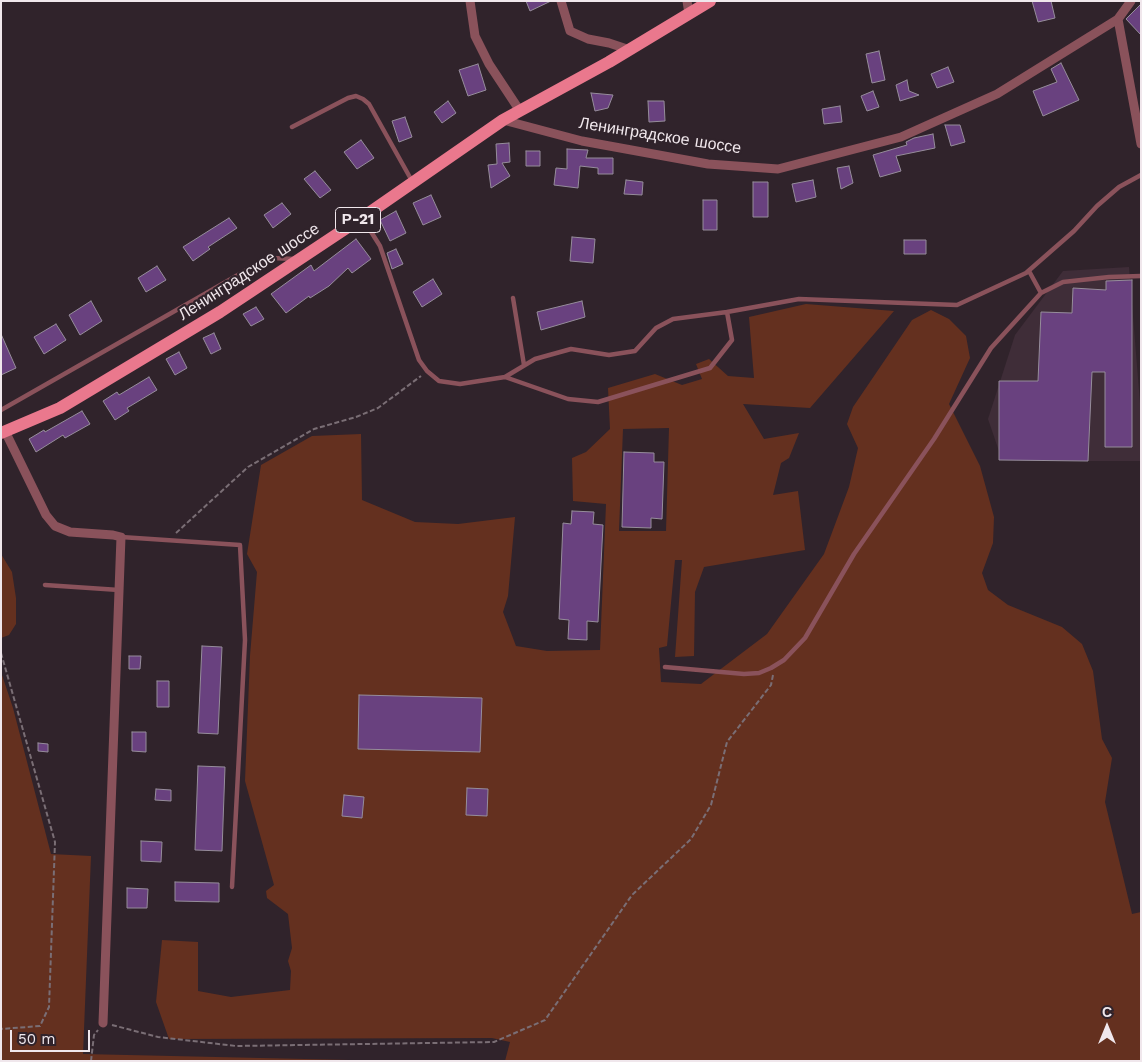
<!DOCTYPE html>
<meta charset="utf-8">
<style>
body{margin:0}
#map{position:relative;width:1142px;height:1062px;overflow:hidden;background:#30232b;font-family:"Work Sans",sans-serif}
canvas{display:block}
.frame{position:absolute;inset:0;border:2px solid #f0e7ec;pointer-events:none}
.north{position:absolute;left:1082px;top:1002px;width:50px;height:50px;-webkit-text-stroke:4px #30232b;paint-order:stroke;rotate:0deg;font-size:14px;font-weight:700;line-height:20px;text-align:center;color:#f0e7ec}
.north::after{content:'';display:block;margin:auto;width:18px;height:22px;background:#f0e7ec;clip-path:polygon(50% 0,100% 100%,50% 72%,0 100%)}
.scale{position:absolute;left:10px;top:1030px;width:80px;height:22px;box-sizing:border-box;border:2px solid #f0e7ec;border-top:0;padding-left:6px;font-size:15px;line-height:18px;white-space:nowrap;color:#f0e7ec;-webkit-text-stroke:4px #30232b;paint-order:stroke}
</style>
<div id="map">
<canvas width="1142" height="1062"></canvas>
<div class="frame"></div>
<div class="north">С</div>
<div class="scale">50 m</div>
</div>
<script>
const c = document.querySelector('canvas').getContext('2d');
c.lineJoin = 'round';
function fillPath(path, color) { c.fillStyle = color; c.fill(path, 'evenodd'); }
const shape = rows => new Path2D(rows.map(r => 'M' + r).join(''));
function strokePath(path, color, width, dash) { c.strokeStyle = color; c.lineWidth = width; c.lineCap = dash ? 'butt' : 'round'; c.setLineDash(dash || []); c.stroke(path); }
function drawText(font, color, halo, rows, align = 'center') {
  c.font = font + ' "Work Sans",sans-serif'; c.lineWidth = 4.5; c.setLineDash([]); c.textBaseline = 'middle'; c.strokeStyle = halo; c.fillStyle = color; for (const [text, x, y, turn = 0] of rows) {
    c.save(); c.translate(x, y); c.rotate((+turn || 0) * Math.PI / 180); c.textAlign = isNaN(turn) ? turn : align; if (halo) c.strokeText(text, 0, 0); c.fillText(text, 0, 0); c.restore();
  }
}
fillPath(shape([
 [1129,267,1141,415,1141,461,1088,461,1001,457,988,419,1015,335,1063,271]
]), '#3f2d38');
fillPath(shape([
 [806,304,894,311,810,408,743,404,764,439,799,433,789,458,781,463,773,495,798,491,805,550,704,567,695,592,694,656,675,657,682,560,675,560,667,646,659,648,661,682,701,684,767,634,824,554,849,487,858,448,847,424,853,407,912,320,931,310,949,319,966,336,970,358,949,404,980,466,994,517,993,543,982,573,988,590,1008,605,1062,627,1082,644,1093,671,1102,739,1112,758,1105,802,1132,914,1141,912,1141,1061,505,1061,510,1042,492,1038,169,1039,156,1002,162,940,198,942,198,991,231,997,290,990,291,971,288,961,292,948,288,914,267,898,266,891,274,885,245,781,250,656,257,572,247,554,261,465,312,436,361,434,362,500,415,522,458,524,515,517,508,596,503,612,516,646,547,651,600,650,606,504,573,501,572,458,586,452,610,429,608,388,655,374,682,385,702,379,696,364,709,359,728,376,754,378,749,317],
 [669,428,666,531,619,531,623,429],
 [1,554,12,572,16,598,16,624,9,635,1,638],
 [1,672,13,708,51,854,91,856,83,1054,394,1061,1,1061]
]), '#64301f');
const building = shape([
 [526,1,551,1,530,11,526,1],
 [1032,1,1051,1,1055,18,1038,22,1032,1],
 [1141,4,1141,35,1126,19,1141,4],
 [879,51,885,80,872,83,866,54,879,51],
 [1061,63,1079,100,1043,116,1033,91,1057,82,1051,69,1061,63],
 [478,64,486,90,468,96,459,70,478,64],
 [948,67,954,82,937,88,931,74,948,67],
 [907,80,909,91,919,95,900,101,896,85,907,80],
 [873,91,879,107,867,111,861,96,873,91],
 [591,93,613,95,608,108,595,111,591,93],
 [448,101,456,113,442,123,434,112,448,101],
 [648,101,664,101,665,121,649,122,648,101],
 [840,106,842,122,824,124,822,109,840,106],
 [405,117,412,137,399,142,392,121,405,117],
 [945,125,960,125,965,142,951,146,945,125],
 [933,134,935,148,896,156,901,171,880,177,873,155,907,145,906,142,914,138,933,134],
 [361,140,374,158,357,169,344,152,361,140],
 [509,143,510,162,502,163,510,176,491,188,488,165,497,164,496,144,509,143],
 [567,149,588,150,586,158,613,158,613,174,598,174,598,168,580,166,578,188,554,185,556,168,567,169,567,149],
 [526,151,540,151,540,166,526,166,526,151],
 [849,166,853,183,841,189,837,168,849,166],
 [315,171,331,190,320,198,304,179,315,171],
 [626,180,643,182,642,195,624,194,626,180],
 [813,180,816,197,796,202,792,184,813,180],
 [753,182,768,182,768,217,753,217,753,182],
 [431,195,441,217,423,225,413,203,431,195],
 [703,200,717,200,717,230,703,230,703,200],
 [282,203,291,214,273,228,264,215,282,203],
 [396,211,406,233,390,241,380,220,396,211],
 [229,218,237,228,208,247,210,249,193,261,183,247,229,218],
 [572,237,595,239,593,263,570,261,572,237],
 [356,239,371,259,352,273,348,268,329,286,310,298,309,296,286,313,271,294,311,265,314,271,356,239],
 [904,240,926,240,926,254,904,254,904,240],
 [396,249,403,264,392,269,387,253,396,249],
 [157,266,166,280,146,292,138,278,157,266],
 [433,279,442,294,422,307,413,292,433,279],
 [1132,280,1132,447,1105,447,1105,372,1092,372,1088,461,999,460,999,381,1038,381,1041,312,1072,313,1073,288,1106,290,1106,281,1132,280],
 [91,301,102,321,80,335,69,315,91,301],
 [582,301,585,317,541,330,537,312,582,301],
 [256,307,264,319,251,326,243,314,256,307],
 [56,324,66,340,44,354,34,337,56,324],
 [214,333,221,349,211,354,203,338,214,333],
 [1,334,16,368,1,375,1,334],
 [179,352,187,368,175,375,166,359,179,352],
 [149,377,157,390,127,408,129,411,115,420,103,401,117,392,119,395,149,377],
 [82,411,90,424,65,438,63,435,36,452,29,439,44,430,45,432,82,411],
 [624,452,654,453,654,462,664,462,662,519,651,518,651,528,622,527,624,452],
 [572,511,594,512,593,524,603,525,598,622,587,621,587,640,568,639,569,620,559,619,563,523,571,524,572,511],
 [202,646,222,647,218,734,198,733,202,646],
 [129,656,141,656,140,669,129,669,129,656],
 [157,681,169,681,169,707,157,707,157,681],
 [359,695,482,698,480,752,358,749,359,695],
 [132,732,146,732,146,752,132,751,132,732],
 [38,743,48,744,48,752,38,751,38,743],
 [198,766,225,767,222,851,195,850,198,766],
 [467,788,488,789,487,816,466,815,467,788],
 [156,789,171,790,171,801,155,800,156,789],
 [344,795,364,797,362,818,342,816,344,795],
 [141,841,162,842,161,862,141,861,141,841],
 [175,882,219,883,219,902,175,901,175,882],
 [127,888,148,889,147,908,127,908,127,888]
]);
fillPath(building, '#69417f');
strokePath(building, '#968d9b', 1);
strokePath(shape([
 [176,533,248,467,314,429,356,417,378,408,421,376],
 [1,653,55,842,49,1007,40,1026,1,1029],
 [112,1025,158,1037,236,1046,494,1042,545,1020,632,895,691,839,711,805,727,742,771,685,773,675],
 [91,1061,94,1035,98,1030]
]), '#7a6e75', 2, [5, 2.5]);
strokePath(shape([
 [292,127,348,98,356,96,363,99,369,104,412,181],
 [363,219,380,246,419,360,427,371,439,381,460,384,505,377,568,399,598,402,710,368,732,340,727,312,799,299,957,305,1026,273,1074,231,1097,206,1119,187,1141,175],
 [1041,293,1063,282,1109,277,1141,276],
 [513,298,524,365],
 [505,377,535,359,571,349,609,355,635,351,656,328,673,319,727,312],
 [1,410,259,263,272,258,295,259],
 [121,537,240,545,245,640,232,887],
 [45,585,119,590],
 [665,667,744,674,759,673,771,668,784,660,805,638,854,554,934,439,991,348,1041,293,1029,271]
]), '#8a525b', 4.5);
strokePath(shape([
 [470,1,475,36,489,64,520,111],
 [561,1,570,31,588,39,609,43,630,50],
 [687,1,689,14],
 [1118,19,1141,144],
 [503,120,582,141,708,164,778,169,901,137,997,94,1118,19,1131,1],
 [5,431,46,515,55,526,70,532,113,535,121,537,103,1023]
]), '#8a525b', 9);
strokePath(shape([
 [1,433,60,408,220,312,366,215,503,120,609,62,710,1]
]), '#ea788d', 12);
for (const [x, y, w] of [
 [358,220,45]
]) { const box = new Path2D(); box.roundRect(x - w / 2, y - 12.5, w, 25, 4); c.fillStyle = '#30232b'; c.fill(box); strokePath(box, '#f0e7ec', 1); }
drawText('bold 15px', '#f0e7ec', null, [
 ["Р-21",358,220]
]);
drawText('16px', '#f0e7ec', '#30232b', [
 ["Ленинградское шоссе",660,136,9],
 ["Ленинградское шоссе",249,272,-33]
]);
</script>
